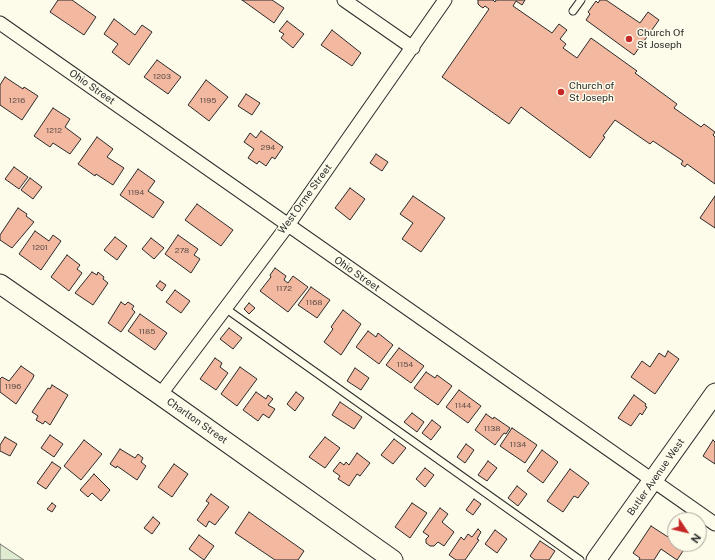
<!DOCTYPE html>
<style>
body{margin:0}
#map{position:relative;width:715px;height:560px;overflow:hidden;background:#fdfbea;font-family:"Public Sans",sans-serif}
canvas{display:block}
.north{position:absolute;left:667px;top:512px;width:40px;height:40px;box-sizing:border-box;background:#fdfbea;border:1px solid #a9a89e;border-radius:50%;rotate:125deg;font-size:11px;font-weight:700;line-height:16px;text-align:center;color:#2b2b2b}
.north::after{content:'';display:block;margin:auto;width:14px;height:18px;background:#c62828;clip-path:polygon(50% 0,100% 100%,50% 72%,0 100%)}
</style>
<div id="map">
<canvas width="715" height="560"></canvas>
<div class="north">N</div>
</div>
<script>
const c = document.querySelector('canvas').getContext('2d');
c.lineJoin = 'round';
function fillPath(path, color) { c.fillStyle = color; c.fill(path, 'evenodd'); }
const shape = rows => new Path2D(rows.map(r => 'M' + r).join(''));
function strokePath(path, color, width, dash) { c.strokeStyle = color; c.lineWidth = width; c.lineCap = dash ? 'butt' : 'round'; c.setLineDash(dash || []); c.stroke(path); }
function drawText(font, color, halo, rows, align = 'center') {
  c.font = font + ' "Public Sans",sans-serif'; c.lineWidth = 3; c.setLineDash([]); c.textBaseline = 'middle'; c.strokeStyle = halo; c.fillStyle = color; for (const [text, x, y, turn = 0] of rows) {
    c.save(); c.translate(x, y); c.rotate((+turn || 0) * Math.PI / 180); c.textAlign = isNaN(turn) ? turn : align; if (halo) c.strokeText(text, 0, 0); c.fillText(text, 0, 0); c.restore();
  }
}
const green = shape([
 [0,544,24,560,0,560,0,544]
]);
fillPath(green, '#deebd1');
strokePath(green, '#74746e', 1);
const building = shape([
 [58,0,72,0,96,17,84,35,50,12,58,0],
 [242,0,272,0,284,8,274,23,242,0],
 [478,0,493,0,495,2,496,0,525,0,522,5,516,1,513,6,552,33,559,24,567,30,560,39,566,44,563,48,577,58,591,38,637,71,635,73,677,104,674,108,701,127,704,124,715,132,713,135,715,137,715,184,687,164,685,167,681,164,683,161,653,141,650,144,615,120,603,136,605,137,590,158,521,107,509,124,442,77,489,9,485,6,483,8,480,6,478,4,478,0],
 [600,0,606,0,640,23,648,12,659,20,634,55,586,20,590,14,588,12,596,1,598,3,600,0],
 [114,19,135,35,142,25,152,32,129,65,112,52,118,44,104,34,114,19],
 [287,21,304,34,293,48,281,38,284,34,279,31,287,21],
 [332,30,361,53,352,66,321,45,332,30],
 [157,60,181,77,168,94,144,77,157,60],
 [5,77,23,89,24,87,38,96,22,120,0,105,0,85,5,77],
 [206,80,228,97,209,121,188,105,206,80],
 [246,94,260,103,252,115,238,106,246,94],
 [53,108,70,119,65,127,81,139,70,154,53,143,50,147,34,136,53,108],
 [261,131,283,147,275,159,272,157,266,166,259,161,257,164,248,158,254,149,244,142,250,133,256,138,261,131],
 [97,137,113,149,107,157,124,168,113,185,96,174,95,176,78,164,97,137],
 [376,154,388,162,382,171,370,163,376,154],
 [14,167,28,177,19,189,5,179,14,167],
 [138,169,155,181,148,191,164,202,153,218,120,195,138,169],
 [30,178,42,187,33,199,21,190,30,178],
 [350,188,365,199,350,220,335,208,350,188],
 [413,196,445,218,421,252,402,239,413,223,400,214,413,196],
 [715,196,715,228,700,218,715,196],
 [197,204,233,230,221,246,185,220,197,204],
 [18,208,27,214,26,216,34,222,12,248,0,240,0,235,18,208],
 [35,231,49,241,53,235,61,241,41,270,19,254,35,231],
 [178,235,198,249,194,255,200,259,191,273,165,254,178,235],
 [115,237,127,246,117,260,104,250,115,237],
 [151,238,164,248,154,259,142,249,151,238],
 [67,255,80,265,77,269,82,273,69,291,51,277,67,255],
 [275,268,286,276,284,280,288,283,293,276,308,287,288,312,260,291,271,277,270,275,275,268],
 [92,272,97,275,98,272,104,277,103,279,108,283,93,305,75,293,92,272],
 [160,281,166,285,162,291,156,286,160,281],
 [311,287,330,300,317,318,298,305,311,287],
 [175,290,190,301,181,313,166,302,175,290],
 [121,302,125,305,128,302,134,306,132,309,135,312,121,332,108,323,121,302],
 [249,303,255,308,249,314,244,309,249,303],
 [343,310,361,324,341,355,324,342,333,329,331,327,343,310],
 [140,314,167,333,155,350,128,331,140,314],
 [229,328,242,338,233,349,220,339,229,328],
 [368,331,376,337,378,333,393,345,379,364,356,347,368,331],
 [399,348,424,366,411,383,386,365,399,348],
 [668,351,679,359,655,394,631,377,642,361,650,367,659,353,665,357,668,351],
 [215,358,222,363,220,367,228,373,216,390,200,379,215,358],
 [21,366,34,375,33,378,16,404,0,392,0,379,2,377,9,381,21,366],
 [240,367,257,379,237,406,221,394,240,367],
 [355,368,369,378,361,390,347,381,355,368],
 [426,372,435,378,437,375,452,386,438,405,414,388,426,372],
 [52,385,68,395,50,425,45,421,43,424,36,420,38,416,32,412,48,388,50,389,52,385],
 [459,390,481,406,468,423,446,407,459,390],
 [256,392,266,399,268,395,273,399,268,405,275,409,269,418,263,414,258,421,243,410,256,392],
 [296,392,304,398,295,411,287,404,296,392],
 [634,395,646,404,645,406,647,407,642,415,640,413,631,426,618,418,634,395],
 [340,402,362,417,354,429,332,415,340,402],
 [412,413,424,422,417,432,404,422,412,413],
 [486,414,493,419,494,417,510,428,506,434,504,433,495,445,475,430,486,414],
 [432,420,441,427,431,440,422,433,432,420],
 [512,428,537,445,525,463,500,446,512,428],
 [50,435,63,444,54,457,41,448,50,435],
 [5,437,17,444,10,456,0,451,0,445,5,437],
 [325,437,340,448,325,468,309,457,325,437],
 [394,439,406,448,393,464,381,455,394,439],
 [84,440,102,454,81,480,64,466,84,440],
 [713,440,715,442,715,464,703,456,713,440],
 [466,444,474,450,465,463,457,457,466,444],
 [120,449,135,458,138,454,143,458,141,462,146,466,137,480,117,466,116,468,110,464,120,449],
 [542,450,558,462,543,483,527,471,542,450],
 [357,453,370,463,360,476,357,474,349,486,338,479,340,476,333,471,340,462,344,465,346,462,349,465,357,453],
 [488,461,497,468,487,481,478,475,488,461],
 [52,462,61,468,46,489,37,483,52,462],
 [174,464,188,474,172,497,158,487,174,464],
 [425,468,434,475,425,487,416,479,425,468],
 [570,469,589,483,578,498,574,496,563,512,547,501,570,469],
 [94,474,110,490,101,501,92,493,88,497,80,490,94,474],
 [517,486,527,494,518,506,508,498,517,486],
 [211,494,229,507,215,525,209,521,206,527,197,520,209,503,206,501,211,494],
 [474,499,481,504,473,515,466,510,474,499],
 [52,503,56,506,52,512,47,509,52,503],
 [412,503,427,513,410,538,395,527,412,503],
 [440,508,448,514,442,522,454,532,444,546,438,542,434,546,430,546,426,543,426,539,429,536,423,532,440,508],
 [249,512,304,551,298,560,275,560,235,533,249,512],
 [153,517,160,523,152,534,144,528,153,517],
 [651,526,668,537,670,534,675,537,675,544,685,544,687,545,677,560,661,549,654,560,639,560,640,558,633,553,651,526],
 [478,529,481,532,477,539,479,540,465,560,456,560,449,555,461,537,464,540,468,534,472,537,478,529],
 [495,530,507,539,497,553,485,544,495,530],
 [199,535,214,546,204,560,189,549,199,535],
 [540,541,555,551,549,560,535,560,530,556,540,541]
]);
fillPath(building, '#f2b8a0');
strokePath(building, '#2b2b2b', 1);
const lane = shape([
 [573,11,581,0],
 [225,308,580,560]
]);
const street = shape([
 [344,0,413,48],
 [0,23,715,524],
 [160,395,288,225,445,0]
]);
const secondary = shape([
 [0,284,160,395,393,560],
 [596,560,715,393]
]);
strokePath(lane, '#2b2b2b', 9);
strokePath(street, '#2b2b2b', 15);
strokePath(secondary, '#2b2b2b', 21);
strokePath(lane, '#fdfbea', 7);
strokePath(street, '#fdfbea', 13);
strokePath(secondary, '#fdfbea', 19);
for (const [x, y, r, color] of [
 [629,39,4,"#c62828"],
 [561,92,4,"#c62828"]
]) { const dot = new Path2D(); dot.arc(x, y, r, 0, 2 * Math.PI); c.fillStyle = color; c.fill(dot); strokePath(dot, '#fdfbea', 1.5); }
drawText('8px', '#5d4e48', null, [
 ["1203",162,77],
 ["1216",17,101],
 ["1195",208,101],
 ["1212",54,131],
 ["294",268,148],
 ["1194",136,193],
 ["1201",40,248],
 ["278",182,251],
 ["1172",284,289],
 ["1168",314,303],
 ["1185",147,332],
 ["1154",405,365],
 ["1196",13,387],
 ["1144",463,406],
 ["1138",492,429],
 ["1134",518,445]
]);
drawText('10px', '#2b2b2b', '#fdfbea', [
 ["Church Of",637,33],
 ["St Joseph",637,45],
 ["Church of",569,86],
 ["St Joseph",569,98]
], 'left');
drawText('10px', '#2b2b2b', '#fdfbea', [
 ["Ohio Street",92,87,35],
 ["West Orme Street",305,199,-54],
 ["Ohio Street",357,274,35],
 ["Charlton Street",197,421,35],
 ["Butler Avenue West",656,477,-55]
]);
</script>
